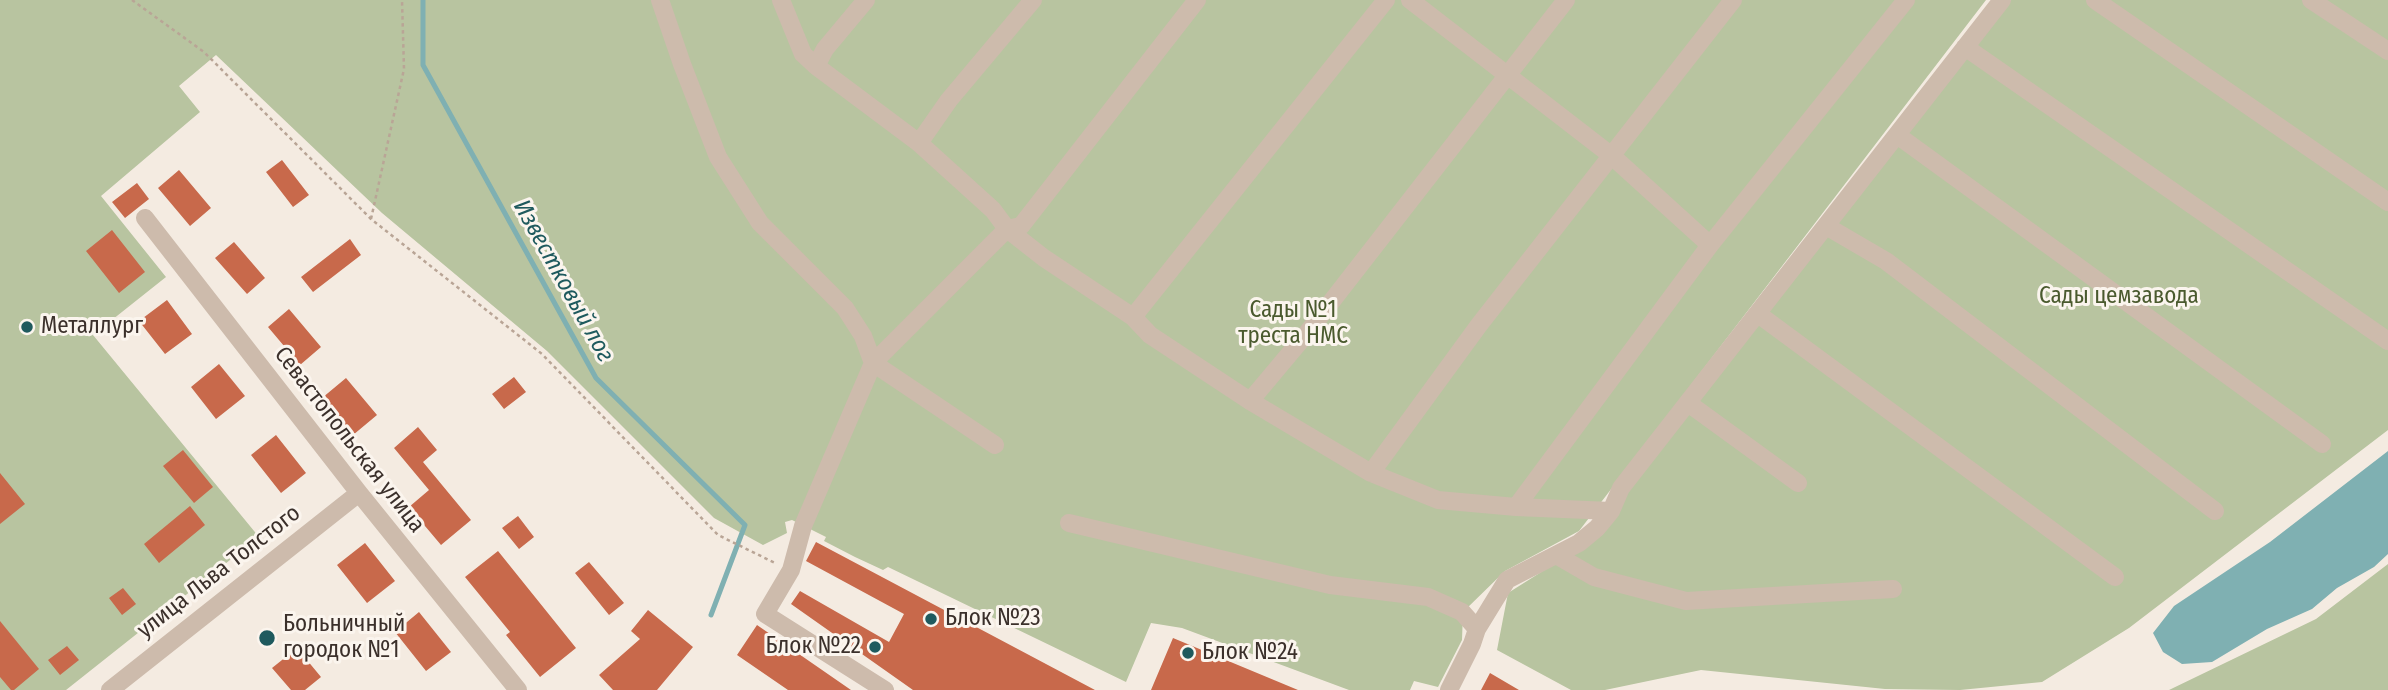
<!DOCTYPE html>
<meta charset="utf-8">
<style>
body{margin:0}
canvas{display:block;background:#f4ebe1}
</style>
<canvas width="2388" height="690"></canvas>
<script>
const c = document.querySelector('canvas').getContext('2d');
c.lineJoin = 'round';
function fillPath(path, color) { c.fillStyle = color; c.fill(path, 'evenodd'); }
const shape = rows => new Path2D(rows.map(r => 'M' + r).join(''));
function strokePath(path, color, width, dash) { c.strokeStyle = color; c.lineWidth = width; c.lineCap = dash ? 'butt' : 'round'; c.setLineDash(dash || []); c.stroke(path); }
function drawText(font, color, halo, rows, align = 'center') {
  c.font = font + ' "Fira Sans Condensed",sans-serif'; c.lineWidth = 6; c.setLineDash([]); c.textBaseline = 'middle'; c.strokeStyle = halo; c.fillStyle = color; for (const [text, x, y, turn = 0] of rows) {
    c.save(); c.translate(x, y); c.rotate((+turn || 0) * Math.PI / 180); c.textAlign = isNaN(turn) ? turn : align; if (halo) c.strokeText(text, 0, 0); c.fillText(text, 0, 0); c.restore();
  }
}
fillPath(shape([
 [0,0,1986,0,1579,531,1505,571,1463,612,1462,640,1438,687,1414,681,1410,690,1349,690,1182,628,1151,623,1126,682,888,567,883,570,855,557,824,541,826,537,792,520,785,522,787,533,763,545,714,518,547,351,382,213,216,55,179,86,200,112,101,196,166,277,93,335,259,537,66,690,0,690],
 [2011,0,2388,0,2388,430,2129,628,2042,682,1960,690,1885,689,1701,670,1605,690,1571,690,1497,650,1508,593,1584,545],
 [2388,564,2388,690,2169,690,2316,619]
]), '#b8c4a0');
fillPath(shape([
 [2388,451,2388,554,2374,567,2337,588,2312,609,2267,629,2212,662,2182,664,2163,652,2153,633,2174,606,2270,542]
]), '#7fb0b2');
strokePath(shape([
 [423,0,423,65,596,378,745,525,711,615]
]), '#7fb0b2', 5);
fillPath(shape([
 [282,160,309,195,293,207,266,172],
 [179,170,211,208,190,226,158,188],
 [137,183,149,199,125,218,112,202],
 [112,230,145,272,119,293,86,251],
 [350,239,361,255,313,292,301,277],
 [234,242,265,278,247,294,215,258],
 [167,300,192,334,165,354,139,321],
 [289,309,321,347,300,365,268,327],
 [219,364,245,396,216,419,191,387],
 [514,377,526,392,504,409,492,394],
 [346,378,377,415,353,435,322,398],
 [418,427,437,450,423,462,471,520,441,545,409,507,429,490,394,448],
 [276,435,306,473,281,493,251,455],
 [183,450,213,487,194,503,163,466],
 [0,473,25,504,0,524],
 [190,506,205,525,159,563,144,544],
 [518,516,534,537,519,549,502,528],
 [816,542,1095,690,913,690,791,604,800,591,889,642,904,614,806,561],
 [365,543,395,581,367,603,337,565],
 [498,551,576,648,540,677,506,635,510,632,465,577],
 [589,562,624,603,609,615,575,573],
 [123,588,136,604,122,615,109,598],
 [648,610,693,647,657,690,613,690,599,675,640,639,631,631],
 [419,612,451,652,426,671,395,632],
 [0,621,39,669,14,690,11,690,0,677],
 [757,625,851,690,788,690,737,655],
 [1173,638,1298,690,1151,690],
 [67,646,79,660,60,675,48,660],
 [297,648,321,677,305,690,291,690,272,668],
 [1490,673,1519,690,1481,690]
]), '#c8694b');
strokePath(shape([
 [132,0,204,52,371,219,542,354,718,535,775,563],
 [371,219,404,69,402,0]
]), '#b9a596', 2.5, [3.5, 3.5]);
strokePath(shape([
 [660,0,682,64,718,157,760,223,845,308,863,336,873,363,995,445],
 [781,0,803,54,816,66,919,143,993,210,1007,229,1044,258,1133,317,1150,335,1250,401,1371,473,1438,500,1516,507,1611,511],
 [1410,0,1612,156,1710,245],
 [2095,0,2388,202],
 [2311,0,2388,51],
 [1965,47,2388,341],
 [816,66,825,49,866,0],
 [1897,135,2322,444],
 [919,143,949,100,1033,0],
 [145,218,359,493,518,690],
 [1826,226,1886,261,2215,511],
 [1758,314,2115,577],
 [1133,317,1386,0],
 [1250,401,1307,333,1566,0],
 [1688,403,1798,483],
 [1371,473,1479,325,1733,0],
 [1516,507,1710,245,1906,0],
 [1069,523,1330,585,1428,597,1462,612,1477,629],
 [1556,555,1594,577,1686,601,1893,589],
 [110,690,359,493],
 [885,690,765,614,791,570,803,526,873,363,1007,229,1021,226,1197,0],
 [1449,690,1472,644,1477,629,1507,580,1579,543,1597,528,1611,511,1621,488,2002,0]
]), '#cdbbac', 18);
for (const [x, y, r, color] of [
 [27,327,7,"#1f5a5e"],
 [931,619,7,"#1f5a5e"],
 [267,638,9,"#1f5a5e"],
 [875,647,7,"#1f5a5e"],
 [1188,653,7,"#1f5a5e"]
]) { const dot = new Path2D(); dot.arc(x, y, r, 0, 2 * Math.PI); c.fillStyle = color; c.fill(dot); strokePath(dot, '#fbf5ee', 2.5); }
drawText('23px', '#4a5a2e', '#fbf5ee', [
 ["Сады цемзавода",2119,297],
 ["Сады №1",1293,311],
 ["треста НМС",1293,337]
]);
drawText('23px', '#3b302b', '#fbf5ee', [
 ["Металлург",41,327],
 ["Блок №23",945,619],
 ["Больничный",283,625],
 ["городок №1",283,651],
 ["Блок №22",861,647,"right"],
 ["Блок №24",1202,653]
], 'left');
drawText('23px', '#3b302b', '#fbf5ee', [
 ["Севастопольская улица",349,440,52],
 ["улица Льва Толстого",219,572,-38]
]);
drawText('italic 24px', '#1f5a5e', '#fbf5ee', [
 ["Известковый лог",563,281,61]
]);
</script>
